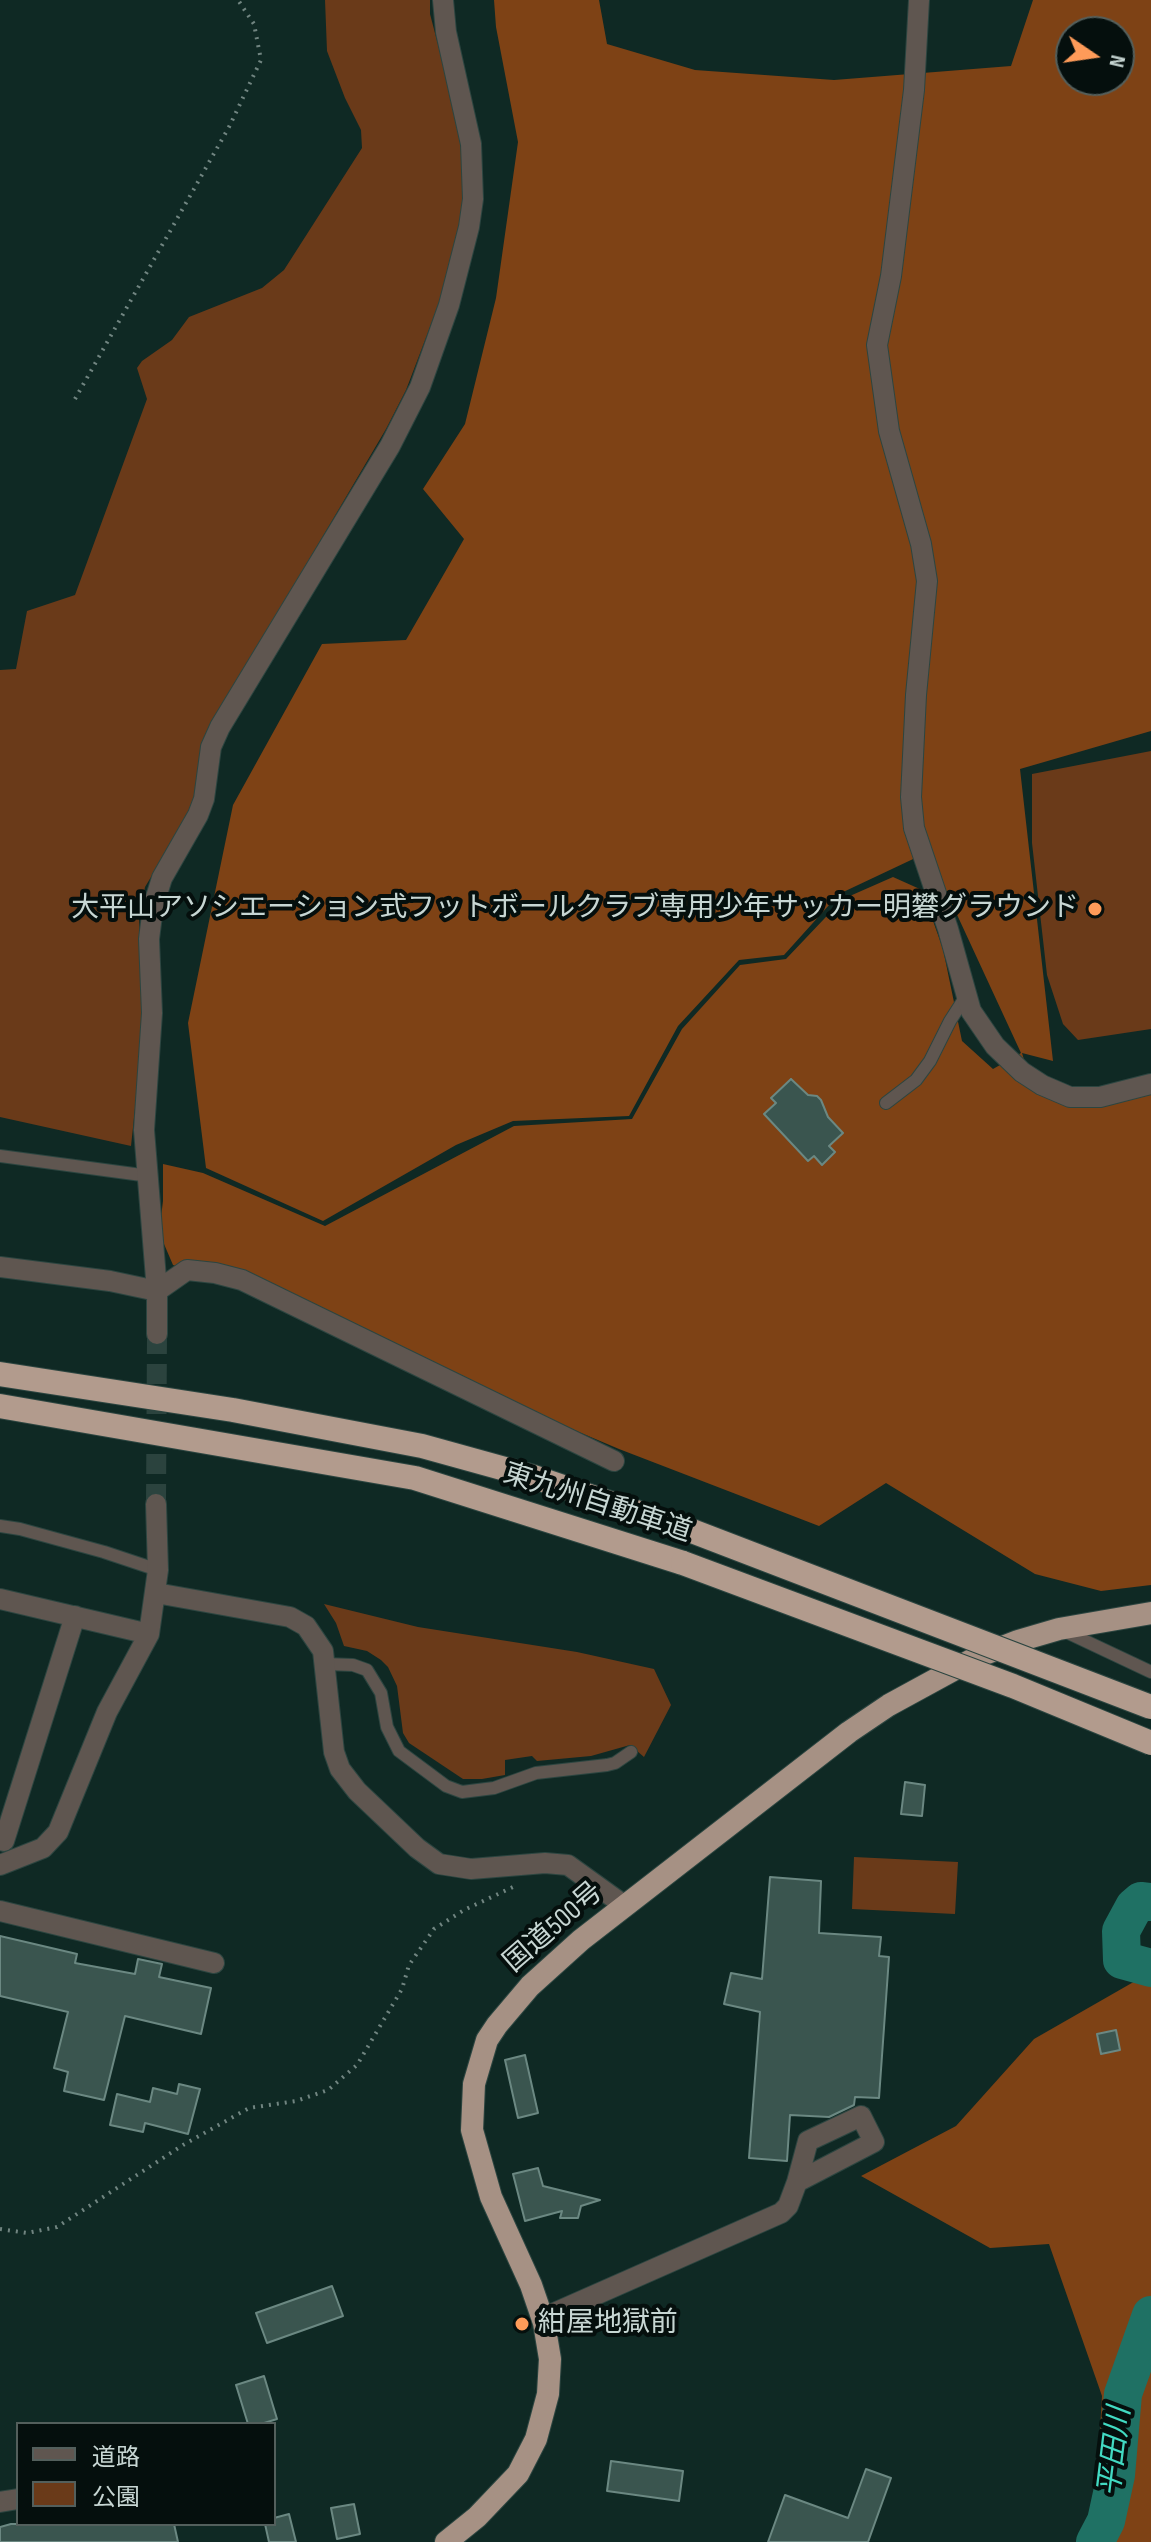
<!DOCTYPE html>
<meta charset="utf-8">
<style>
body{margin:0}
#map{position:relative;width:1151px;height:2542px;overflow:hidden;background:#0f2924;font-family:"Sofia Sans Condensed","Noto Sans JP",sans-serif}
canvas{display:block}
.legend{position:absolute;left:16px;top:2422px;width:260px;height:104px;box-sizing:border-box;background:#050f0d;border:2px solid #535f5c;margin:0;padding:10px 14px;list-style:none;font-size:24px;color:#c7d6d3}
.legend li{display:flex;align-items:center;gap:16px;height:40px}
.legend b{width:40px;border:2px solid #535f5c}
.north{position:absolute;left:1055px;top:16px;width:80px;height:80px;box-sizing:border-box;background:#050f0d;border:2px solid #535f5c;border-radius:50%;rotate:103deg;font-size:22px;font-weight:700;line-height:32px;text-align:center;color:#c7d6d3}
.north::after{content:'';display:block;margin:auto;width:28px;height:36px;background:#fe9b59;clip-path:polygon(50% 0,100% 100%,50% 72%,0 100%)}
</style>
<div id="map">
<canvas width="1151" height="2542"></canvas>
<ul class="legend">
<li><b style="height:10px;background:#5f5650"></b>道路</li>
<li><b style="height:22px;background:#6a3a19"></b>公園</li>
</ul>
<div class="north">N</div>
</div>
<script>
const c = document.querySelector('canvas').getContext('2d');
c.lineJoin = 'round';
function fillPath(path, color) { c.fillStyle = color; c.fill(path, 'evenodd'); }
const shape = rows => new Path2D(rows.map(r => 'M' + r).join(''));
function strokePath(path, color, width, dash) { c.strokeStyle = color; c.lineWidth = width; c.lineCap = dash ? 'butt' : 'round'; c.setLineDash(dash || []); c.stroke(path); }
function drawText(font, color, halo, rows, align = 'center') {
  c.font = font + ' "Sofia Sans Condensed","Noto Sans JP",sans-serif'; c.lineWidth = 8; c.setLineDash([]); c.textBaseline = 'middle'; c.strokeStyle = halo; c.fillStyle = color; for (const [text, x, y, turn = 0] of rows) {
    c.save(); c.translate(x, y); c.rotate((+turn || 0) * Math.PI / 180); c.textAlign = isNaN(turn) ? turn : align; if (halo) c.strokeText(text, 0, 0); c.fillText(text, 0, 0); c.restore();
  }
}
fillPath(shape([
 [325,0,430,0,430,14,452,98,462,153,463,194,462,214,440,301,406,390,386,429,213,723,193,801,183,824,145,887,139,918,144,1025,131,1146,0,1117,0,670,16,669,27,611,75,595,147,399,137,368,142,361,172,340,189,317,262,288,284,270,362,148,361,130,345,98,327,51],
 [1151,751,1151,1029,1078,1040,1063,1024,1047,975,1032,843,1032,774],
 [324,1604,418,1627,577,1652,654,1669,671,1705,644,1757,630,1745,591,1756,537,1761,532,1756,505,1760,505,1775,482,1779,463,1779,409,1743,403,1733,397,1686,388,1667,381,1660,367,1651,344,1646,336,1623],
 [854,1857,958,1862,955,1914,852,1909]
]), '#6a3a19');
fillPath(shape([
 [494,0,599,0,607,44,695,70,834,80,1011,66,1033,0,1151,0,1151,731,1020,769,1053,1061,1022,1053,1033,1089,1151,1091,1151,1585,1101,1591,1035,1574,886,1483,819,1526,619,1449,253,1294,213,1281,173,1265,164,1244,160,1225,163,1201,163,1164,203,1173,325,1226,514,1126,632,1119,682,1029,740,965,786,959,843,899,893,877,922,890,943,949,962,1041,993,1069,1021,1053,928,852,839,894,784,955,739,960,678,1026,629,1116,513,1121,456,1145,323,1221,206,1168,188,1023,233,805,322,644,406,640,464,539,423,489,465,424,496,298,518,142,496,27],
 [1071,32,1119,32,1119,80,1071,80],
 [1151,1972,1151,2542,1106,2542,1098,2462,1102,2396,1049,2244,990,2248,861,2176,956,2126,1034,2039]
]), '#7e4215');
strokePath(shape([
 [1151,1902,1141,1901,1134,1907,1121,1931,1122,1960,1151,1968],
 [1095,2542,1106,2521,1116,2475,1123,2394,1151,2315]
]), '#1f7164', 38);
const building = shape([
 [791,1079,808,1095,817,1096,821,1100,828,1117,843,1133,829,1146,835,1152,822,1165,814,1156,808,1161,764,1114,776,1103,771,1098,791,1079],
 [905,1782,925,1785,922,1816,901,1814,905,1782],
 [770,1877,821,1881,819,1933,881,1937,879,1956,889,1957,879,2098,855,2097,854,2105,829,2117,790,2115,787,2161,749,2158,760,2012,724,2004,731,1973,762,1979,770,1877],
 [0,1936,77,1954,75,1963,135,1974,138,1959,162,1964,159,1977,211,1988,201,2034,125,2016,104,2100,64,2091,68,2072,54,2068,68,2012,0,1996,0,1936],
 [1116,2030,1120,2050,1101,2054,1097,2034,1116,2030],
 [525,2055,538,2113,518,2118,505,2060,525,2055],
 [179,2084,200,2089,188,2134,145,2123,143,2132,110,2125,117,2094,150,2102,153,2088,177,2094,179,2084],
 [538,2168,543,2186,600,2200,581,2206,578,2218,560,2218,562,2211,525,2221,513,2174,538,2168],
 [332,2286,343,2316,267,2343,256,2313,332,2286],
 [264,2376,277,2419,261,2424,248,2424,236,2385,264,2376],
 [611,2461,683,2471,679,2501,607,2491,611,2461],
 [866,2469,891,2478,868,2542,768,2542,785,2495,848,2518,866,2469],
 [354,2504,360,2534,337,2539,331,2508,354,2504],
 [289,2514,296,2542,269,2542,265,2524,274,2524,274,2518,289,2514],
 [11,2524,174,2524,178,2542,0,2542,0,2527,11,2524]
]);
fillPath(building, '#3a554f');
strokePath(building, '#6b8882', 2);
strokePath(shape([
 [156,1504,157,1334]
]), '#2b433e', 20, [20, 10]);
const service = shape([
 [886,1103,916,1080,930,1061,950,1021,966,996],
 [0,1156,149,1176],
 [0,1526,20,1529,104,1552,158,1570],
 [1062,1630,1151,1672],
 [325,1664,353,1665,367,1670,381,1693,387,1727,399,1751,446,1786,462,1792,494,1788,536,1773,607,1765,615,1763,631,1752]
]);
const minor = shape([
 [919,0,914,90,891,276,877,345,889,431,921,544,927,581,916,695,911,797,914,828,948,929,971,1011,995,1046,1022,1072,1042,1085,1070,1097,1100,1097,1151,1084],
 [0,1267,110,1281,157,1291,187,1270,215,1273,242,1280,614,1461],
 [157,1334,157,1291,144,1130,152,1013,149,939,153,907,162,878,198,815,204,799,211,747,220,727,390,446,420,387,449,305,469,227,473,199,471,144,446,32,443,0],
 [156,1593,290,1617,306,1626,323,1651,334,1752,340,1769,357,1791,417,1848,439,1864,471,1869,545,1863,568,1865,625,1906],
 [0,1599,149,1634],
 [4,1841,75,1616],
 [0,1865,43,1848,58,1832,107,1712,149,1634,158,1570,156,1504],
 [0,1911,214,1963],
 [543,2318,781,2213,788,2206,797,2182,874,2142,861,2116,808,2141,797,2182],
 [0,2502,18,2499]
]);
const trunk = shape([
 [446,2542,477,2517,518,2474,536,2439,548,2394,550,2359,544,2323,531,2285,491,2197,472,2130,474,2084,487,2040,497,2025,530,1986,581,1940,849,1732,889,1705,977,1657,1018,1641,1059,1629,1151,1613]
]);
const motorway = shape([
 [0,1374,233,1410,422,1446,534,1477,692,1531],
 [0,1406,415,1478,683,1563]
]);
strokePath(service, '#2c4540', 14);
strokePath(minor, '#2c4540', 22);
strokePath(trunk, '#2c4540', 24);
strokePath(motorway, '#2c4540', 26);
strokePath(shape([
 [75,399,229,127,261,60,254,24,238,0],
 [0,2229,27,2233,57,2227,183,2145,249,2108,296,2101,328,2090,357,2065,402,1989,409,1965,434,1929,464,1910,513,1887]
]), '#718581', 4, [2, 6]);
strokePath(service, '#5f5650', 12);
strokePath(minor, '#5f5650', 20);
strokePath(trunk, '#a69184', 22);
strokePath(motorway, '#b29b8d', 24);
const motorwayBridge = shape([
 [692,1531,1151,1707],
 [683,1563,1013,1686,1151,1743]
]);
strokePath(motorwayBridge, '#2c4540', 26, []);
strokePath(motorwayBridge, '#b29b8d', 24);
for (const [x, y, r, color] of [
 [1095,909,8,"#fe9b59"],
 [522,2324,8,"#fe9b59"]
]) { const dot = new Path2D(); dot.arc(x, y, r, 0, 2 * Math.PI); c.fillStyle = color; c.fill(dot); strokePath(dot, '#050f0d', 3); }
drawText('28px', '#c7d6d3', '#050f0d', [
 ["大平山アソシエーション式フットボールクラブ専用少年サッカー明礬グラウンド",1079,909],
 ["紺屋地獄前",538,2324,"left"]
], 'right');
drawText('28px', '#c7d6d3', '#050f0d', [
 ["東九州自動車道",597,1504,18],
 ["国道500号",554,1928,-41]
]);
drawText('italic 30px', '#42dac2', '#050f0d', [
 ["平田川",1116,2452,-83]
]);
</script>
